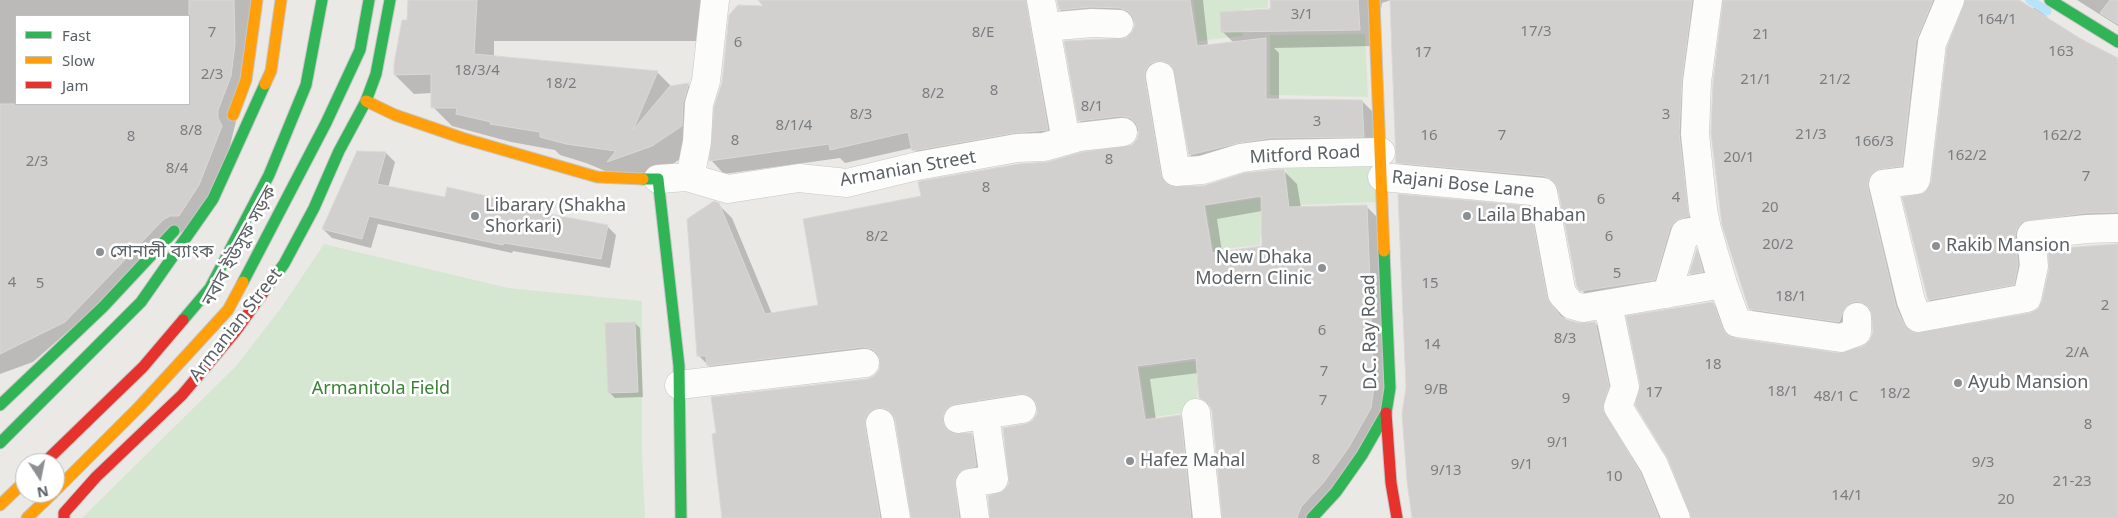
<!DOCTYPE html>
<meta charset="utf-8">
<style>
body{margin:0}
#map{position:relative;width:2118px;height:518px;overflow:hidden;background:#ebe9e6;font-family:"Noto Sans",sans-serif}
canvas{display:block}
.legend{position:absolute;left:15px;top:15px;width:175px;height:90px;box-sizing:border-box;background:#fff;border:1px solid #bdbfc1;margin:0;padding:6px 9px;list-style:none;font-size:15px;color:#5b6064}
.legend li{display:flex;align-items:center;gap:10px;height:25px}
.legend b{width:25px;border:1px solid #bdbfc1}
.north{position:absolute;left:15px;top:453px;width:50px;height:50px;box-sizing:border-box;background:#fff;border:1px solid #bdbfc1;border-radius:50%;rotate:169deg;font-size:14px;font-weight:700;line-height:20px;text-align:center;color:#5b6064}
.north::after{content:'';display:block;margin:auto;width:18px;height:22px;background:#8d9092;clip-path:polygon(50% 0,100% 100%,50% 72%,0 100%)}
</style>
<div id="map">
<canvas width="2118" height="518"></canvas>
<ul class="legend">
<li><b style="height:6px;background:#30b455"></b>Fast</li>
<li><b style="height:6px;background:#ff9f0a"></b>Slow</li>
<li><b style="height:6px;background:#e5322d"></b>Jam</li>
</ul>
<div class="north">N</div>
</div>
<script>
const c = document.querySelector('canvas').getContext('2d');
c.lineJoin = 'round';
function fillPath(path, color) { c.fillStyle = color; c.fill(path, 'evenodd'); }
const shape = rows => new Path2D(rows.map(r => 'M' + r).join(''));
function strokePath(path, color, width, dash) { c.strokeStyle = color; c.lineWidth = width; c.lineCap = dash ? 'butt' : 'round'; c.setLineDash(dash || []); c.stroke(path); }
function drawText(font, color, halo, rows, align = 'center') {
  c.font = font + ' "Noto Sans","Noto Sans Bengali",sans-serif'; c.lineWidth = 5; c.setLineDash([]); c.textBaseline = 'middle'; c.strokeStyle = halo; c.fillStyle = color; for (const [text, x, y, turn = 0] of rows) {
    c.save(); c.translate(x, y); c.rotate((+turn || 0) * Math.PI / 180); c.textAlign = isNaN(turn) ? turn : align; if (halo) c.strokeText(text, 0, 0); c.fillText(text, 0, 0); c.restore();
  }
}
fillPath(shape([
 [1193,0,1268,0,1268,8,1245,9,1243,36,1198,41],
 [1365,34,1368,97,1270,95,1270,35],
 [1377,155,1379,202,1300,205,1299,235,1260,236,1260,245,1213,250,1206,206,1288,194,1285,158],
 [324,244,508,288,642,301,642,453,645,518,82,518,236,366,281,308],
 [1217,358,1221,389,1197,391,1198,411,1147,418,1139,368]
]), '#d6e7d1');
fillPath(shape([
 [0,0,251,0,251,61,216,202,33,362,0,374],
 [16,16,189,16,189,104,16,104],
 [438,0,708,0,697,41,494,41,494,57,657,72,672,87,688,85,707,103,701,145,671,165,627,180,586,163,560,155,555,150,511,142,452,126,433,107,432,93,414,94,395,75,423,21],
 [760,0,1048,0,1061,143,927,164,912,148,845,163,840,158,724,174,711,160,765,8],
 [1057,0,1203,0,1208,46,1234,43,1223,32,1270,10,1271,0,1965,0,1956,4,1952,10,1918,182,1897,184,1912,322,1916,334,2030,315,2118,245,2118,518,1692,518,1712,303,1729,319,1736,340,1839,355,1863,348,1871,342,1874,332,1874,317,1866,319,1860,325,1766,325,1750,308,1725,1,1718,2,1691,237,1671,296,1594,303,1578,286,1560,192,1414,179,1398,162,1391,0,1382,3,1375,46,1274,48,1279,53,1279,100,1362,101,1376,115,1377,150,1204,168,1190,155,1175,74,1158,93,1173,187,1204,187,1284,171,1297,184,1301,208,1366,206,1380,220,1388,401,1317,518,1224,518,1212,409,1201,398,1198,373,1150,379,1156,420,1180,416,1194,430,1203,518,990,518,1010,485,1032,423,1038,416,1038,407,1034,407,957,427,956,435,971,434,985,448,971,518,912,518,897,421,891,421,891,518,722,518,867,380,876,376,881,369,882,361,722,379,698,355,718,204,732,218,772,314,820,306,922,196,1048,163,1133,145,1139,138,1140,131,1093,134,1080,121,1126,39,1134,33,1135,22,1105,21,1074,23,1060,10],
 [1262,211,1263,247,1222,252,1217,219],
 [1966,0,2016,0,2032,11,2035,5,2050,20,2111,57,2118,64,2118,230,2046,235,2034,282,1945,316,1929,300,1925,195,1933,183],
 [2077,0,2118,0,2118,26],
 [357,153,386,153,395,162,388,188,446,198,448,189,513,203,519,210,607,226,616,235,610,268,513,251,512,253,378,224,371,248,332,238,323,229],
 [1529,208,1546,224,1563,315,1567,321,1579,324,1595,323,1611,339,1668,518,1414,518],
 [1697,251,1717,271,1711,294,1691,274],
 [635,323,640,328,643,397,615,398,609,392]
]), '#0003');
strokePath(shape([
 [2030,0,2047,11]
]), '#b9e3f8', 9);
const building = shape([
 [189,0,234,0,235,44,231,76,218,110,218,118,222,126,199,185,179,216,170,216,163,220,65,322,0,354,0,104,189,104,189,0],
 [408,0,477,0,474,54,658,71,633,130,670,86,689,83,683,103,682,126,652,146,607,162,616,151,566,144,540,137,540,132,490,124,491,122,456,114,457,108,431,108,431,74,394,75,394,64,402,20,407,20,408,0],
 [758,0,1026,0,1048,130,1014,133,912,151,908,132,830,150,829,144,709,161,714,107,722,83,729,15,738,5,763,6,758,0],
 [1057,0,1190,0,1197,46,1266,38,1266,99,1362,100,1364,137,1270,138,1239,143,1189,155,1172,66,1166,62,1157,61,1150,64,1145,71,1145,79,1161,175,1169,186,1203,186,1244,173,1284,169,1289,207,1367,205,1374,387,1371,408,1349,447,1324,482,1301,507,1297,518,1222,518,1212,411,1208,403,1199,398,1196,358,1137,366,1145,420,1181,415,1191,518,990,518,988,496,1003,491,1009,484,1003,428,1025,424,1032,421,1037,414,1037,406,1034,399,1028,395,1020,394,956,404,949,407,944,413,943,422,946,429,952,433,972,433,976,466,961,471,955,478,959,518,911,518,895,420,892,413,886,409,878,408,870,411,866,417,865,425,880,518,722,518,712,434,716,433,711,397,867,379,874,376,879,370,880,361,878,354,872,349,863,347,707,366,706,356,697,356,687,219,714,201,719,203,765,314,818,305,803,219,921,196,918,182,920,181,1019,164,1048,162,1082,152,1132,145,1137,139,1139,131,1136,123,1130,118,1121,116,1078,121,1064,41,1126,38,1132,32,1135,25,1133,17,1128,11,1120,8,1091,7,1059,10,1057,0],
 [1261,196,1262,246,1212,253,1204,205,1261,196],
 [1270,0,1358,0,1360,30,1221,32,1220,12,1271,9,1270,0],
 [1390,0,1692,0,1682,80,1679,133,1689,216,1675,221,1670,228,1655,280,1580,291,1577,287,1558,189,1553,180,1544,176,1396,163,1390,0],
 [1723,0,1933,0,1916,41,1902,166,1881,169,1873,172,1868,180,1868,188,1896,307,1904,324,1914,333,2030,313,2038,309,2042,301,2049,269,2048,249,2118,244,2118,518,1691,518,1668,459,1635,405,1640,384,1626,316,1713,302,1723,329,1727,335,1734,338,1839,353,1863,346,1870,340,1873,332,1871,310,1865,304,1857,301,1850,303,1844,309,1839,322,1749,309,1722,225,1711,133,1713,83,1723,0],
 [1965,0,2019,0,2081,39,2118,58,2118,212,2085,213,2022,222,2017,228,2015,236,2018,265,2014,285,1928,300,1902,197,1924,193,1931,182,1947,47,1965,0],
 [2110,0,2118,0,2118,24,2100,13,2110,0],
 [357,151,386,152,377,184,445,197,447,187,513,202,512,207,608,225,601,259,504,243,503,245,369,216,362,239,322,229,357,151],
 [1398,194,1530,206,1547,297,1560,316,1567,320,1579,323,1595,322,1609,386,1603,409,1640,472,1659,518,1412,518,1407,481,1402,414,1406,387,1398,194],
 [1697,249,1703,272,1689,274,1697,249],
 [635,322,638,392,608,393,605,323,635,322]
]);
fillPath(building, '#d2d0cf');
strokePath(building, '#dad8d6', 1);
const street = shape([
 [1041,0,1066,141],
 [1708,0,1697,82,1695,134,1703,209,1707,229,1723,284,1737,323,1841,338,1857,332,1857,317],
 [1950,0,1932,43,1916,180,1883,184,1911,301,1918,318,2027,298,2034,266,2031,235,2087,229,2118,228],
 [1046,27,1092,23,1119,24],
 [1160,76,1176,172,1202,170,1241,158,1272,154,1381,152],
 [1382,177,1543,192,1562,294,1572,305,1583,308,1723,284],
 [690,178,697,142,699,104,706,81,715,0],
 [658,179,687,177,728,189,799,178,847,183,917,166,1017,148,1044,147,1079,137,1123,132],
 [1667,294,1685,233,1707,229],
 [1605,305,1611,319,1625,387,1618,407,1654,465,1676,518],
 [679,385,865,363],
 [1196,413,1207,518],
 [958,419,1022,409],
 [880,423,896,518],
 [975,518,970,483,994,479,985,415]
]);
const fast = shape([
 [2050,0,2118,42],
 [643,179,658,179,679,366,681,518],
 [243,282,326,123,360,50,369,0],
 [265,290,284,264,314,208,339,151,366,101,376,74,390,0],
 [183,320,210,288,269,175,306,85,322,0],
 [0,405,103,307,174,231],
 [0,443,141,302,213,199,265,84],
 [1312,518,1336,492,1362,455,1386,413,1390,388,1384,251]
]);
const slow = shape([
 [1374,0,1384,251],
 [265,84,271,71,281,0],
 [366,101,395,115,462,138,597,177,643,179],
 [233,115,246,80,257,0],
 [55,491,139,407,228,310,243,282],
 [0,505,25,481],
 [27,518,53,493]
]);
const jam = shape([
 [1386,413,1391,483,1397,518],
 [44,463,143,367,183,320],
 [64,518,64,513,96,477,182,395,235,332,265,290]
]);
strokePath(street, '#c7c7c7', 29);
strokePath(fast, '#c6c7c7', 13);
strokePath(slow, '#c6c7c7', 13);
strokePath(jam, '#c6c7c7', 13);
strokePath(street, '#fcfcfb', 28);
strokePath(fast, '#30b455', 11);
strokePath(slow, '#ff9f0a', 11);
strokePath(jam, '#e5322d', 11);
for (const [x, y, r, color] of [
 [475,216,5,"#8d9092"],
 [1467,216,5,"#8d9092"],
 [1936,246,5,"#8d9092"],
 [100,252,5,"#8d9092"],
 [1322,268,5,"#8d9092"],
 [1958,383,5,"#8d9092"],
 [1130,461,5,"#8d9092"]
]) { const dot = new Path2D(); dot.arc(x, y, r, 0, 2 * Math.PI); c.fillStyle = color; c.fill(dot); strokePath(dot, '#fff', 2); }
drawText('15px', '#7a7d80', null, [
 ["3/1",1302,15],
 ["164/1",1997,20],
 ["17/3",1536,32],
 ["7",212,33],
 ["8/E",983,33],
 ["21",1761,35],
 ["6",738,43],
 ["163",2061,52],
 ["17",1423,53],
 ["18/3/4",477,71],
 ["2/3",212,75],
 ["21/1",1756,80],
 ["21/2",1835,80],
 ["18/2",561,84],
 ["8",994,91],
 ["8/2",933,94],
 ["8/1",1092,107],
 ["8/3",861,115],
 ["3",1666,115],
 ["3",1317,122],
 ["8/1/4",794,126],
 ["8/8",191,131],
 ["21/3",1811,135],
 ["16",1429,136],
 ["7",1502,136],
 ["162/2",2062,136],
 ["8",131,137],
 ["8",735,141],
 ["166/3",1874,142],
 ["162/2",1967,156],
 ["20/1",1739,158],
 ["8",1109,160],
 ["2/3",37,162],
 ["8/4",177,169],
 ["7",2086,177],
 ["8",986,188],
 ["4",1676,198],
 ["6",1601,200],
 ["20",1770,208],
 ["8/2",877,237],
 ["6",1609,237],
 ["20/2",1778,245],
 ["5",1617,274],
 ["4",12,283],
 ["5",40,284],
 ["15",1430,284],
 ["18/1",1791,297],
 ["2",2105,306],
 ["6",1322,331],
 ["8/3",1565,339],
 ["14",1432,345],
 ["2/A",2077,353],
 ["18",1713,365],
 ["7",1324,372],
 ["9/B",1436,390],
 ["18/1",1783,392],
 ["17",1654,393],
 ["18/2",1895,394],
 ["48/1 C",1836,397],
 ["9",1566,399],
 ["7",1323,401],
 ["8",2088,425],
 ["9/1",1558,443],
 ["8",1316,460],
 ["9/3",1983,463],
 ["9/1",1522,465],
 ["9/13",1446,471],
 ["10",1614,477],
 ["21-23",2072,482],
 ["14/1",1847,496],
 ["20",2006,500]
]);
drawText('18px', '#5b6064', '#fff', [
 ["Mitford Road",1305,155,-3],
 ["Armanian Street",908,169,-10],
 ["Rajani Bose Lane",1463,185,6],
 ["নবাব ইউসুফ সড়ক",240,246,-61],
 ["Armanian Street",236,325,-52],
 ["D.C. Ray Road",1370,332,-91]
]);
drawText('18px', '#5b6064', '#fff', [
 ["Libarary (Shakha",485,206],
 ["Shorkari)",485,227],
 ["Laila Bhaban",1477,216],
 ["Rakib Mansion",1946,246],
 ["সোনালী ব্যাংক",110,252],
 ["New Dhaka",1312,258,"right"],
 ["Modern Clinic",1312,279,"right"],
 ["Ayub Mansion",1968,383],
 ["Hafez Mahal",1140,461]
], 'left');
drawText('18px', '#398234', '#fff', [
 ["Armanitola Field",381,389]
]);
</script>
